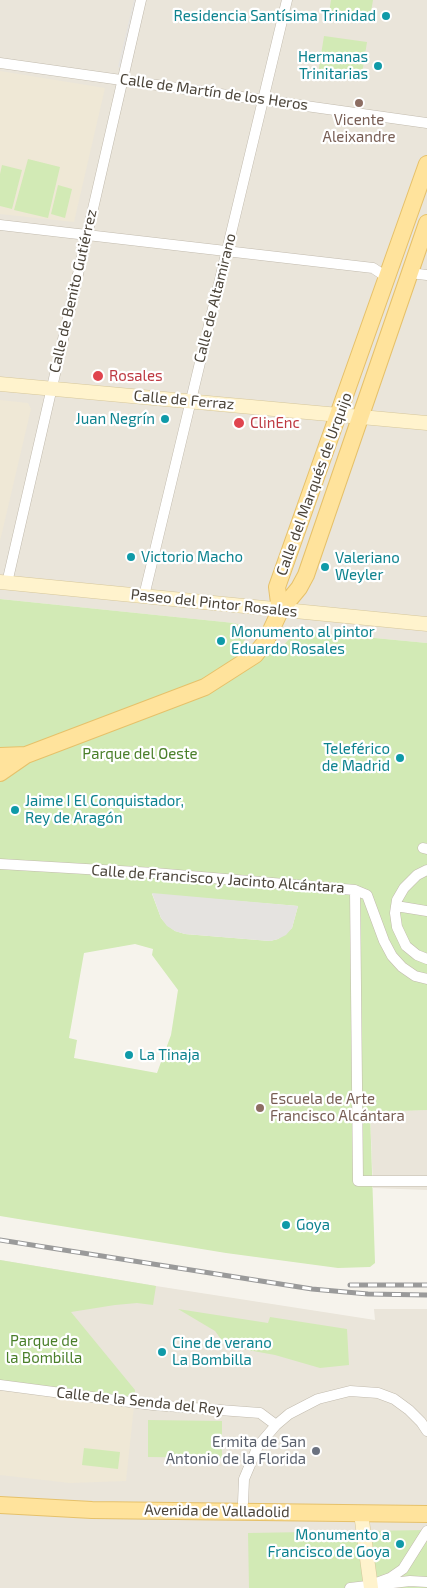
<!DOCTYPE html>
<meta charset="utf-8">
<style>
body{margin:0}
canvas{display:block;background:#f6f3ec}
</style>
<canvas width="427" height="1588"></canvas>
<script>
const c = document.querySelector('canvas').getContext('2d');
c.lineJoin = 'round';
function fillPath(path, color) { c.fillStyle = color; c.fill(path, 'evenodd'); }
const shape = rows => new Path2D(rows.map(r => 'M' + r).join(''));
function strokePath(path, color, width, dash) { c.strokeStyle = color; c.lineWidth = width; c.lineCap = dash ? 'butt' : 'round'; c.setLineDash(dash || []); c.stroke(path); }
function drawText(font, color, halo, rows, align = 'center') {
  c.font = font + ' "Exo 2",sans-serif'; c.lineWidth = 4.5; c.setLineDash([]); c.textBaseline = 'middle'; c.strokeStyle = halo; c.fillStyle = color; for (const [text, x, y, turn = 0] of rows) {
    c.save(); c.translate(x, y); c.rotate((+turn || 0) * Math.PI / 180); c.textAlign = isNaN(turn) ? turn : align; if (halo) c.strokeText(text, 0, 0); c.fillText(text, 0, 0); c.restore();
  }
}
fillPath(shape([
 [0,0,427,0,427,643,301,631,291,637,279,650,243,644,234,623,0,599],
 [427,1110,427,1190,373,1188,370,1111],
 [0,1260,156,1286,375,1320,374,1309,427,1309,427,1588,0,1588]
]), '#eae5da');
fillPath(shape([
 [0,71,105,88,74,222,0,214],
 [0,400,28,403,31,409,0,541],
 [0,1389,134,1406,126,1481,70,1483,0,1475]
]), '#efe8d6');
fillPath(shape([
 [331,0,373,0,370,18,329,13],
 [324,36,367,42,361,80,318,74],
 [28,159,60,167,48,218,14,210],
 [2,165,22,170,12,209,0,206,0,174],
 [58,185,72,189,65,218,51,214],
 [0,599,234,623,246,627,244,644,279,650,291,637,301,631,427,643,427,1110,370,1112,375,1263,370,1267,338,1268,226,1253,0,1216],
 [152,894,298,906,292,928,278,939,270,941,185,934,175,931,167,925,161,918],
 [135,944,153,949,152,955,178,990,171,1035,157,1073,74,1058,77,1040,69,1038,84,953],
 [0,1260,156,1286,153,1305,137,1303,115,1305,71,1312,135,1390,134,1406,0,1389],
 [178,1309,268,1323,270,1317,347,1329,349,1365,320,1368,275,1355,226,1346,215,1331],
 [148,1420,222,1421,222,1458,148,1457],
 [84,1448,120,1452,118,1469,82,1465],
 [427,1530,427,1588,249,1588,248,1533]
]), '#d2eab5');
fillPath(shape([
 [134,0,138,0,122,68,118,67],
 [152,893,298,906,292,928,286,935,278,939,270,941,185,934,175,931,167,926,161,918]
]), '#e5e3e0');
const street = shape([
 [0,63,427,123],
 [0,225,373,268,382,274,387,279],
 [410,273,427,275],
 [7,583,141,0],
 [144,596,287,0],
 [423,848,427,849],
 [0,864,154,873,355,890,367,895,384,941,392,956,402,967,415,976,427,979],
 [427,870,417,875,404,888,397,900,395,913,397,927,406,946,417,955,427,959],
 [355,890,358,1181,427,1181],
 [396,906,427,911],
 [0,1385,153,1405,260,1413,276,1425],
 [243,1503,244,1479,258,1446,276,1425,289,1414,318,1399,350,1391,378,1393,394,1399,409,1410,421,1422,427,1431],
 [371,1585,390,1578,403,1569,427,1531],
 [350,1588,410,1581,427,1582]
]);
const secondary = shape([
 [0,384,427,423],
 [0,582,427,624],
 [361,1513,371,1588]
]);
const primary = shape([
 [280,611,277,587,427,164],
 [0,756,26,755],
 [0,773,26,755,205,687,255,655,266,641,280,611,299,588,306,575,427,223],
 [0,1505,92,1510,427,1514]
]);
strokePath(street, '#c2bbae', 11);
strokePath(secondary, '#d6c79b', 15);
strokePath(primary, '#e6c16a', 18);
strokePath(street, '#fff', 10);
strokePath(secondary, '#fff3cd', 14);
strokePath(primary, '#ffe39c', 16);
const rail = shape([
 [0,1240,312,1289,368,1294,427,1295],
 [350,1285,427,1285]
]);
strokePath(rail, '#9a9a9a', 5);
strokePath(rail, '#fff', 3, [9]);
for (const [x, y, r, color] of [
 [386,16,5,"#0f9aa8"],
 [378,66,5,"#0f9aa8"],
 [359,103,5,"#8d6e63"],
 [98,376,6,"#e0444e"],
 [165,419,5,"#0f9aa8"],
 [239,423,6,"#e0444e"],
 [131,557,5,"#0f9aa8"],
 [325,567,5,"#0f9aa8"],
 [221,641,5,"#0f9aa8"],
 [400,758,5,"#0f9aa8"],
 [15,810,5,"#0f9aa8"],
 [129,1055,5,"#0f9aa8"],
 [260,1108,5,"#8d6e63"],
 [286,1225,5,"#0f9aa8"],
 [162,1352,5,"#0f9aa8"],
 [316,1451,5,"#6b7280"],
 [400,1544,5,"#0f9aa8"]
]) { const dot = new Path2D(); dot.arc(x, y, r, 0, 2 * Math.PI); c.fillStyle = color; c.fill(dot); strokePath(dot, '#fff', 2); }
drawText('15px', '#0d838f', '#fff', [
 ["Residencia Santísima Trinidad",376,16,"right"],
 ["Hermanas",368,57,"right"],
 ["Trinitarias",368,74,"right"],
 ["Juan Negrín",155,419,"right"],
 ["Victorio Macho",141,557],
 ["Valeriano",335,558],
 ["Weyler",335,575],
 ["Monumento al pintor",231,632],
 ["Eduardo Rosales",231,649],
 ["Teleférico",390,749,"right"],
 ["de Madrid",390,766,"right"],
 ["Jaime I El Conquistador,",25,801],
 ["Rey de Aragón",25,818],
 ["La Tinaja",139,1055],
 ["Goya",296,1225],
 ["Cine de verano",172,1343],
 ["La Bombilla",172,1360],
 ["Monumento a",390,1535,"right"],
 ["Francisco de Goya",390,1552,"right"]
], 'left');
drawText('15px', '#4b4439', '#fff', [
 ["Calle de Martín de los Heros",214,92,8],
 ["Calle de Benito Gutiérrez",73,291,-77],
 ["Calle de Altamirano",215,298,-76],
 ["Calle de Ferraz",184,400,5],
 ["Calle del Marqués de Urquijo",314,484,-70],
 ["Paseo del Pintor Rosales",214,603,6],
 ["Calle de Francisco y Jacinto Alcántara",218,879,4],
 ["Calle de la Senda del Rey",140,1401,6],
 ["Avenida de Valladolid",217,1511,1]
]);
drawText('15px', '#785e54', '#fff', [
 ["Vicente",359,120],
 ["Aleixandre",359,137],
 ["Escuela de Arte",270,1099,"left"],
 ["Francisco Alcántara",270,1116,"left"]
]);
drawText('15px', '#be3a42', '#fff', [
 ["Rosales",109,376],
 ["ClinEnc",250,423]
], 'left');
drawText('15px', '#4a7f2a', '#fff', [
 ["Parque del Oeste",140,754],
 ["Parque de",44,1341],
 ["la Bombilla",44,1358]
]);
drawText('15px', '#5b616d', '#fff', [
 ["Ermita de San",306,1442],
 ["Antonio de la Florida",306,1459]
], 'right');
</script>
